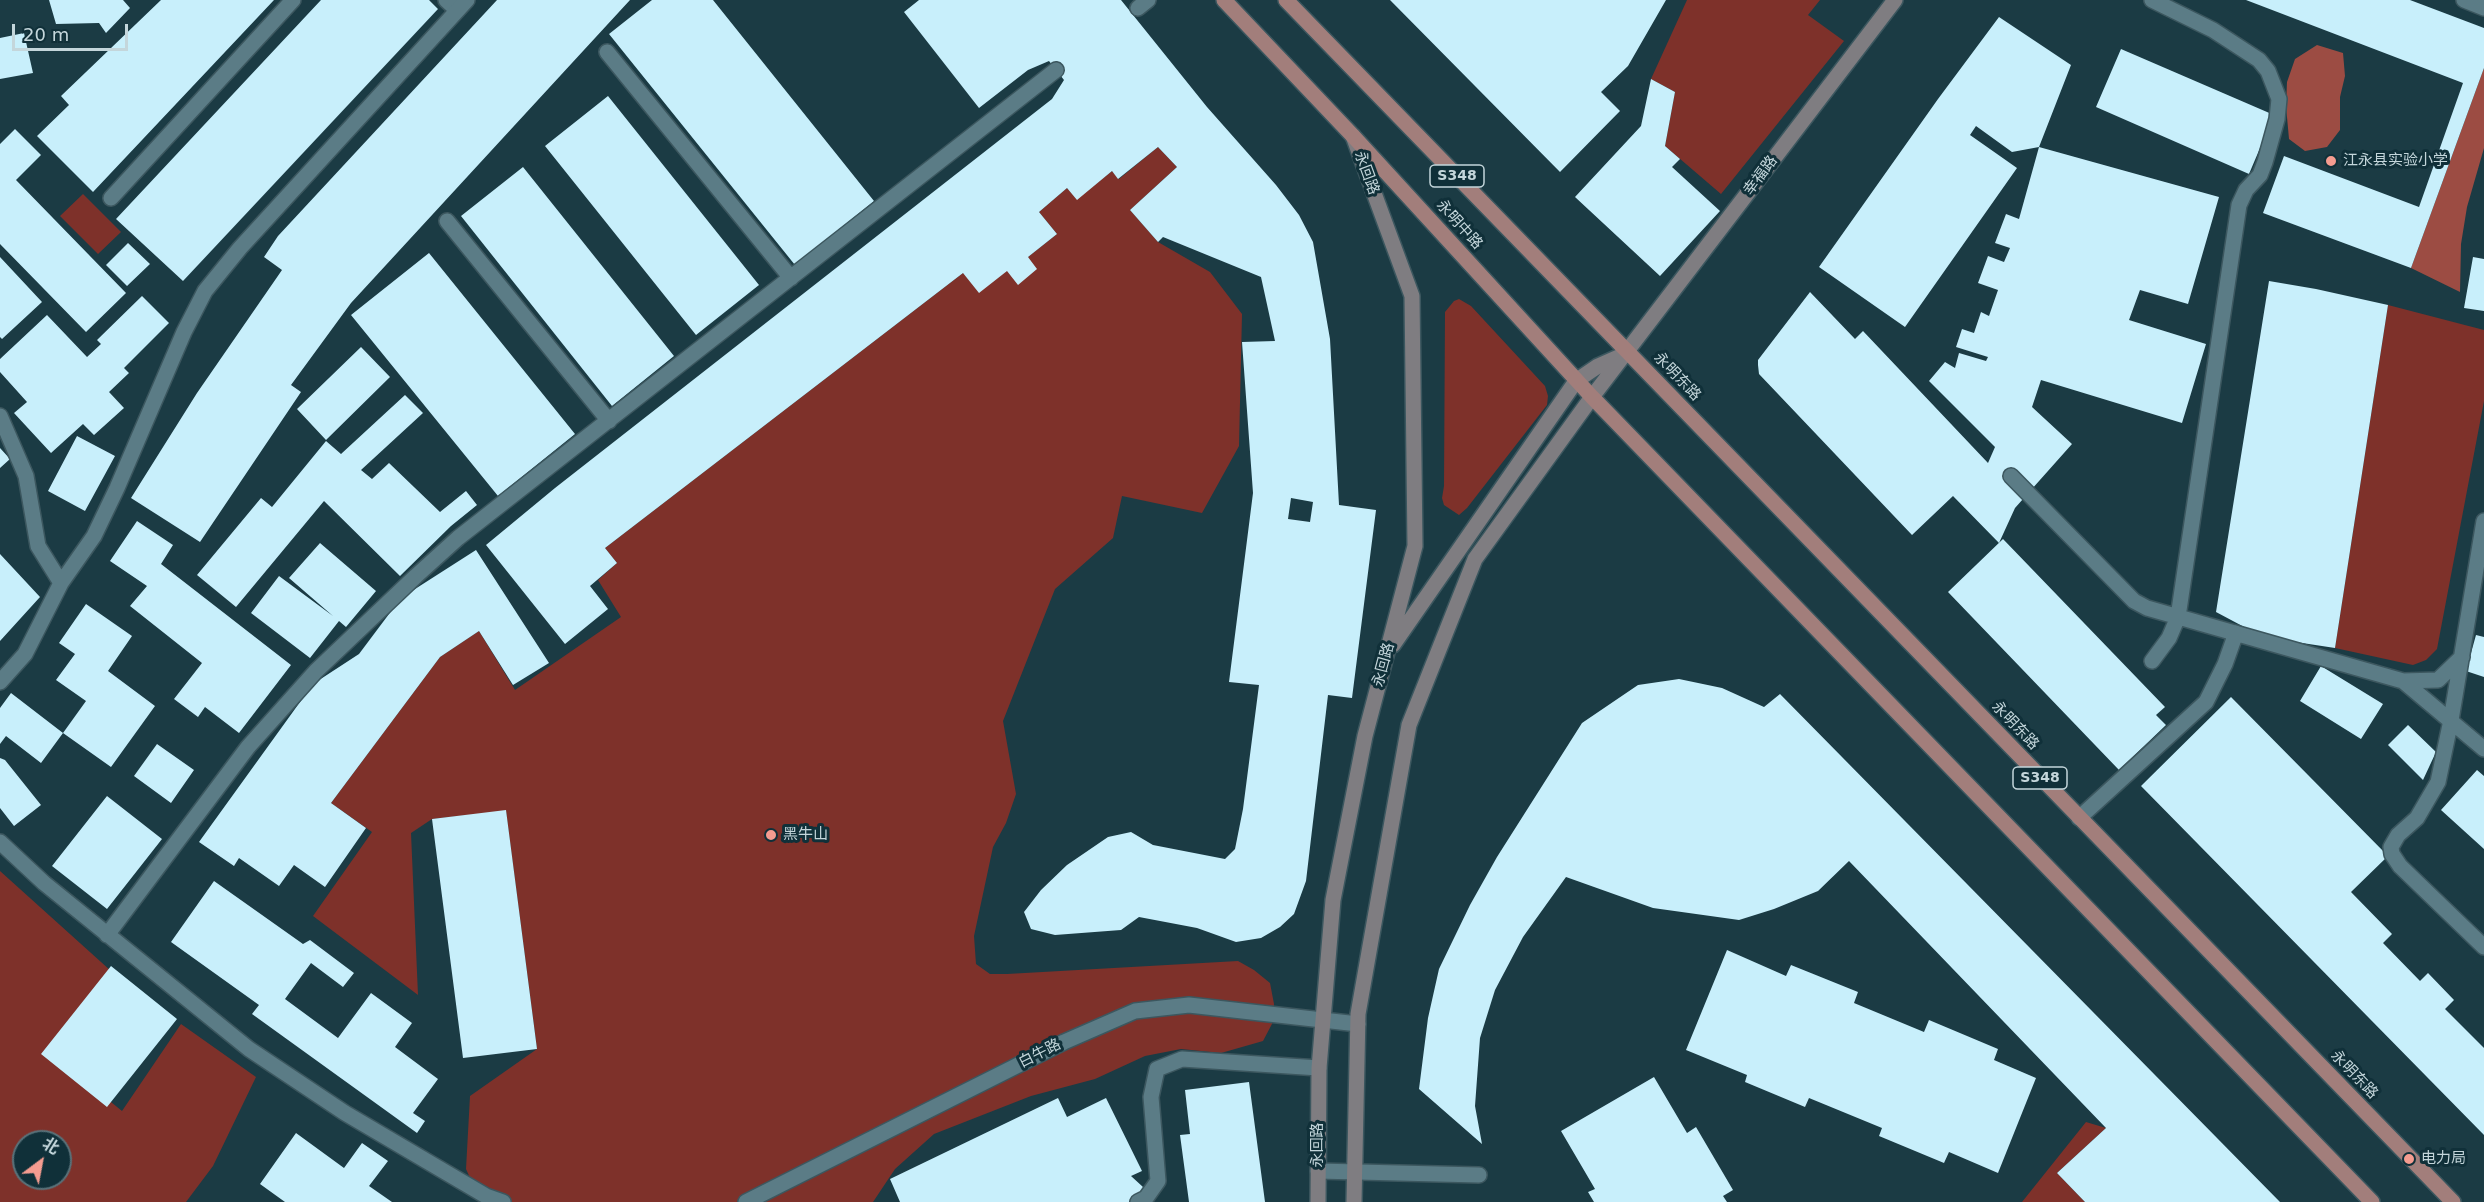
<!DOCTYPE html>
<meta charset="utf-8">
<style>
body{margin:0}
#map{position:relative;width:2484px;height:1202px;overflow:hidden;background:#1b3b44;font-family:"DejaVu Sans","Noto Sans SC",sans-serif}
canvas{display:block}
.north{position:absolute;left:12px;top:1130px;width:60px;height:60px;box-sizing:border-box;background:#103039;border:2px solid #58727a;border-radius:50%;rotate:32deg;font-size:16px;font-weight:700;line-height:24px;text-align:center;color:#c4d6db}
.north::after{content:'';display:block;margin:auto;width:21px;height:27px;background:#f59c90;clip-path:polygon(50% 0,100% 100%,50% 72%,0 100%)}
.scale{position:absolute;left:12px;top:24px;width:116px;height:27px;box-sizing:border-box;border:3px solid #c4d6db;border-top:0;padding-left:8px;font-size:18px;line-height:21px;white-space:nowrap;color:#c4d6db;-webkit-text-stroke:4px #103039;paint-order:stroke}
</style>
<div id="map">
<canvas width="2484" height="1202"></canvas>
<div class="north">北</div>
<div class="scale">20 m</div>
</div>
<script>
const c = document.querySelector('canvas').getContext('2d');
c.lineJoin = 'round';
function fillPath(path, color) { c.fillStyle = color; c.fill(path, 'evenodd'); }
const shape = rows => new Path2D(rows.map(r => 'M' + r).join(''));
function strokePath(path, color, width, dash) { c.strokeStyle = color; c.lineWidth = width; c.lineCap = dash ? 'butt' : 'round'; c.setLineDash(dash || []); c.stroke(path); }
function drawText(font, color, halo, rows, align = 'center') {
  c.font = font + ' "DejaVu Sans","Noto Sans SC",sans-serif'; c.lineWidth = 6; c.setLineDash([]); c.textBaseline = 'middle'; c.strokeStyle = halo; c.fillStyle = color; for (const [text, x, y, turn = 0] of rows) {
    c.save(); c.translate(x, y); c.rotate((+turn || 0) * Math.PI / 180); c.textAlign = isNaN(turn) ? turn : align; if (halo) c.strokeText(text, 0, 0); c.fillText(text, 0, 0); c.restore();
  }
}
fillPath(shape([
 [1687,0,1820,0,1808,15,1844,41,1721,194,1665,146,1675,92,1651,79],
 [1158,147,1177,167,1130,210,1158,242,1210,272,1242,314,1239,446,1202,513,1122,496,1113,538,1055,589,1003,721,1016,794,1006,823,993,847,974,936,976,964,990,974,1007,974,1238,961,1254,970,1270,983,1274,1004,1273,1022,1263,1041,1221,1053,1181,1049,1145,1056,1095,1079,1031,1096,934,1134,895,1169,873,1202,481,1202,466,1169,470,1096,537,1049,506,811,432,819,411,833,418,995,313,916,372,832,331,803,440,657,479,631,515,690,621,617,598,580,617,563,605,548,963,273,1007,271,1028,257,1057,234,1039,212,1067,188,1077,199,1112,171,1119,179],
 [83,194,121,232,98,254,60,216],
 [1459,299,1471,306,1545,386,1548,396,1547,405,1467,508,1459,515,1444,505,1442,498,1444,486,1445,312,1454,301],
 [2388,305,2484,330,2484,401,2437,649,2426,660,2413,665,2335,648],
 [0,871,111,971,52,1054,122,1111,181,1024,256,1077,213,1166,186,1202,0,1202],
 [24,1142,60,1142,60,1178,24,1178],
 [2086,1122,2106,1128,2057,1173,2085,1202,2022,1202]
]), '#7e312a');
fillPath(shape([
 [2317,45,2343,53,2345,76,2340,97,2340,130,2327,147,2305,151,2289,139,2286,106,2287,82,2295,59],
 [2484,68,2484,148,2467,207,2461,244,2460,292,2411,268]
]), '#9c4c43');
fillPath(shape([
 [49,0,123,0,130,8,106,33,99,23,56,24],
 [161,0,274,0,93,192,37,136,69,105,61,96],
 [321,0,429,0,438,9,183,281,116,219],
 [497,0,630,0,351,303,291,385,301,392,200,542,131,498,197,393,282,270,264,257,278,236],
 [652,0,713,0,874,201,795,265,609,34],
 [919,0,1121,0,1207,107,1276,185,1299,215,1313,242,1330,339,1339,505,1376,510,1352,698,1328,695,1306,881,1294,914,1280,927,1261,938,1236,942,1197,928,1139,917,1121,930,1055,935,1031,929,1024,912,1041,890,1067,865,1108,837,1131,832,1153,845,1225,859,1235,849,1243,809,1259,685,1229,682,1253,493,1242,342,1275,341,1261,277,1163,237,1158,242,1130,210,1177,167,1158,147,1118,179,1112,171,1077,200,1067,188,1039,212,1057,234,1028,257,1037,269,1018,285,1007,271,979,293,963,273,605,548,617,563,590,586,608,609,565,644,486,545,555,488,1052,99,1064,80,1049,61,1028,70,979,108,904,12],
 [1291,498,1313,502,1310,522,1288,519],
 [1390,0,1666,0,1628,66,1601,92,1620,111,1560,172],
 [2246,0,2410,0,2484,28,2484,68,2411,268,2263,213,2284,156,2419,207,2463,83],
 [1999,17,2071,65,2039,147,2219,197,2188,304,2140,290,2129,320,2206,344,2182,423,2041,380,2032,407,2072,444,2015,508,1999,543,1953,496,1912,535,1759,374,1758,365,1758,360,1810,292,1855,339,1863,331,1988,463,1995,447,1929,381,1945,362,1955,368,1959,353,1986,361,1988,357,1956,347,1962,329,1974,333,1981,312,1989,316,1998,290,1978,283,1988,256,2004,262,2010,248,1995,243,2006,214,2019,219,2039,147,2012,152,1976,126,1970,135,2017,168,1905,327,1819,267,1938,99],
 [24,33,33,73,0,79,0,38],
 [2121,49,2274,115,2249,174,2096,107],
 [1651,79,1675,92,1665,146,1680,159,1672,167,1720,211,1660,276,1575,197,1641,126],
 [608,96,759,285,696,335,545,146],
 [15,129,41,155,16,180,126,293,86,332,0,244,0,144],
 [523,167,674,356,612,406,461,216],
 [128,243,150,264,127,286,106,265],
 [429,253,575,434,498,496,351,315],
 [0,257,42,302,2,339,0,337],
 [2473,257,2484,259,2484,311,2464,308],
 [2269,281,2316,289,2388,305,2335,648,2263,637,2216,612],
 [142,296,169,323,124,368,129,373,109,392,124,408,94,435,83,424,51,453,14,413,27,402,0,372,0,359,47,315,87,357,101,344,97,340],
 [361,347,390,377,326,440,297,409],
 [405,395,423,413,361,470,372,479,389,463,440,512,466,491,477,505,451,526,400,576,324,501,236,607,197,575,261,498,272,507,326,441,341,454],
 [77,436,115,456,85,511,48,491],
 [0,448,10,459,0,468],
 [137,521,173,545,161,564,291,665,239,733,205,707,198,717,174,699,202,663,130,606,147,586,110,561],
 [2003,539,2165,707,2156,715,2166,725,2119,770,1948,592],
 [320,543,376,591,346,627,339,621,310,658,251,613,279,576,333,616,289,578],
 [476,550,549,663,513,685,479,631,440,657,331,803,366,828,325,887,294,865,279,886,239,858,234,866,199,842,313,684,359,654,401,598],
 [0,554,40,597,0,641],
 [86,604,132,636,108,671,155,706,111,767,63,733,86,701,56,680,75,654,59,643],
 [2476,635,2484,637,2484,677,2466,671],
 [2321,666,2383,704,2361,739,2300,701],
 [1679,679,1722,688,1764,707,1780,694,2280,1202,2085,1202,2057,1173,2106,1128,1849,861,1818,891,1774,909,1739,920,1653,908,1566,877,1523,937,1495,990,1480,1038,1475,1106,1482,1144,1419,1089,1428,1018,1439,969,1470,905,1497,857,1582,723,1638,685],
 [11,693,63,733,41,763,6,736,0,744,0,708],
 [2231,697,2388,856,2351,892,2392,934,2383,943,2420,981,2428,973,2454,1000,2445,1009,2484,1048,2484,1135,2141,786],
 [2408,725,2436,752,2423,780,2388,745],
 [157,744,194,770,171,803,134,776],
 [0,758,5,760,41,805,14,826,0,808],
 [2477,770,2484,776,2484,849,2441,810],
 [107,796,162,839,107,909,52,866],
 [506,810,537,1049,463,1058,432,819],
 [214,881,303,944,310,940,354,973,343,987,311,963,285,999,338,1038,371,993,412,1023,395,1047,438,1079,413,1113,425,1121,417,1133,252,1014,259,1005,171,942],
 [1727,950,1786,976,1791,965,1858,992,1854,1003,1924,1032,1929,1020,1998,1049,1994,1060,2036,1078,1998,1173,1949,1152,1944,1163,1879,1136,1882,1128,1809,1098,1805,1107,1745,1082,1747,1075,1686,1050],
 [111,966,177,1019,107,1107,41,1054],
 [1654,1077,1687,1133,1696,1127,1733,1190,1723,1196,1727,1202,1594,1202,1588,1192,1595,1189,1561,1131],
 [1249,1082,1265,1202,1189,1202,1180,1135,1190,1134,1185,1090],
 [1058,1098,1067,1117,1106,1098,1142,1171,1131,1176,1143,1187,1152,1202,900,1202,890,1179],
 [296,1133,344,1168,362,1143,388,1161,369,1186,392,1202,285,1202,260,1184]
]), '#c8effb');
const lane = shape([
 [446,0,457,10],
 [2464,0,2484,8],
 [1138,8,1148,0],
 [607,52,791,278],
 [111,198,293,0],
 [447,221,609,421],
 [2011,476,2134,601,2147,608,2403,681,2484,749],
 [2484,521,2451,720,2438,782,2417,818,2398,835,2391,847,2392,854,2400,866,2484,947],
 [2152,661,2169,638,2178,617,2239,205,2246,190,2260,175,2265,162,2277,119,2279,99,2268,71,2259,60,2213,30,2152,0],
 [2403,681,2438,680,2462,657],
 [2079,818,2206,702,2225,664,2236,633],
 [0,842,44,883,249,1049,345,1113,486,1196,503,1202],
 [107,935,248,747,316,671,416,576,458,538,1056,70],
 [1318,1171,1479,1175],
 [1138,1202,1146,1198,1158,1181,1151,1097,1157,1069,1182,1059,1319,1068]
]);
const street = shape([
 [0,416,26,476,38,546,61,583],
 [0,682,25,654,61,583,94,536,117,488,184,332,205,291,240,248,467,0],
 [746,1202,1064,1042,1135,1011,1189,1005,1358,1024]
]);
const secondary = shape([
 [1393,645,1576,381,1598,366,1625,354],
 [1318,1202,1319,1068,1333,900,1365,736,1415,546,1412,296,1353,136],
 [1354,1202,1358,1014,1409,725,1475,559,1592,397,1895,0]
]);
const primary = shape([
 [1224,0,1353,136,1592,397,2372,1202],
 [1286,0,2453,1202]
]);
strokePath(lane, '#3c575f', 18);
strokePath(street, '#3c575f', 18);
strokePath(secondary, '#3c575f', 18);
strokePath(primary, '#3c575f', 18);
strokePath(lane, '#5b7c86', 15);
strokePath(street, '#5b7c86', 15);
strokePath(secondary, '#7f7d81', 15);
strokePath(primary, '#a27e7b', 15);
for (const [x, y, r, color] of [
 [2331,161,6,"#f59c90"],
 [771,835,6,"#f59c90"],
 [2409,1159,6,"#f59c90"]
]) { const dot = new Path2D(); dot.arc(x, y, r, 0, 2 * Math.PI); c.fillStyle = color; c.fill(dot); strokePath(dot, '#103039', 2); }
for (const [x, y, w] of [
 [1457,176,54],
 [2040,778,54]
]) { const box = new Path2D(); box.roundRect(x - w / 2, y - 11, w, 22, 4.5); c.fillStyle = '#103039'; c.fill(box); strokePath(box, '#c4d6db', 1.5); }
drawText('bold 14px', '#c4d6db', null, [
 ["S348",1457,176],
 ["S348",2040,778]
]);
drawText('15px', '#c4d6db', '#103039', [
 ["江永县实验小学",2343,161],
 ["黑牛山",783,835],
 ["电力局",2421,1159]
], 'left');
drawText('15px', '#c4d6db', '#103039', [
 ["永回路",1366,173,70],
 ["幸福路",1761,176,-53],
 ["永明中路",1459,225,48],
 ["永明东路",1677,377,46],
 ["永回路",1384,665,-75],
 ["永明东路",2015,726,46],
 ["白牛路",1040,1054,-27],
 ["永明东路",2354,1075,46],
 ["永回路",1318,1145,-90]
]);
</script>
